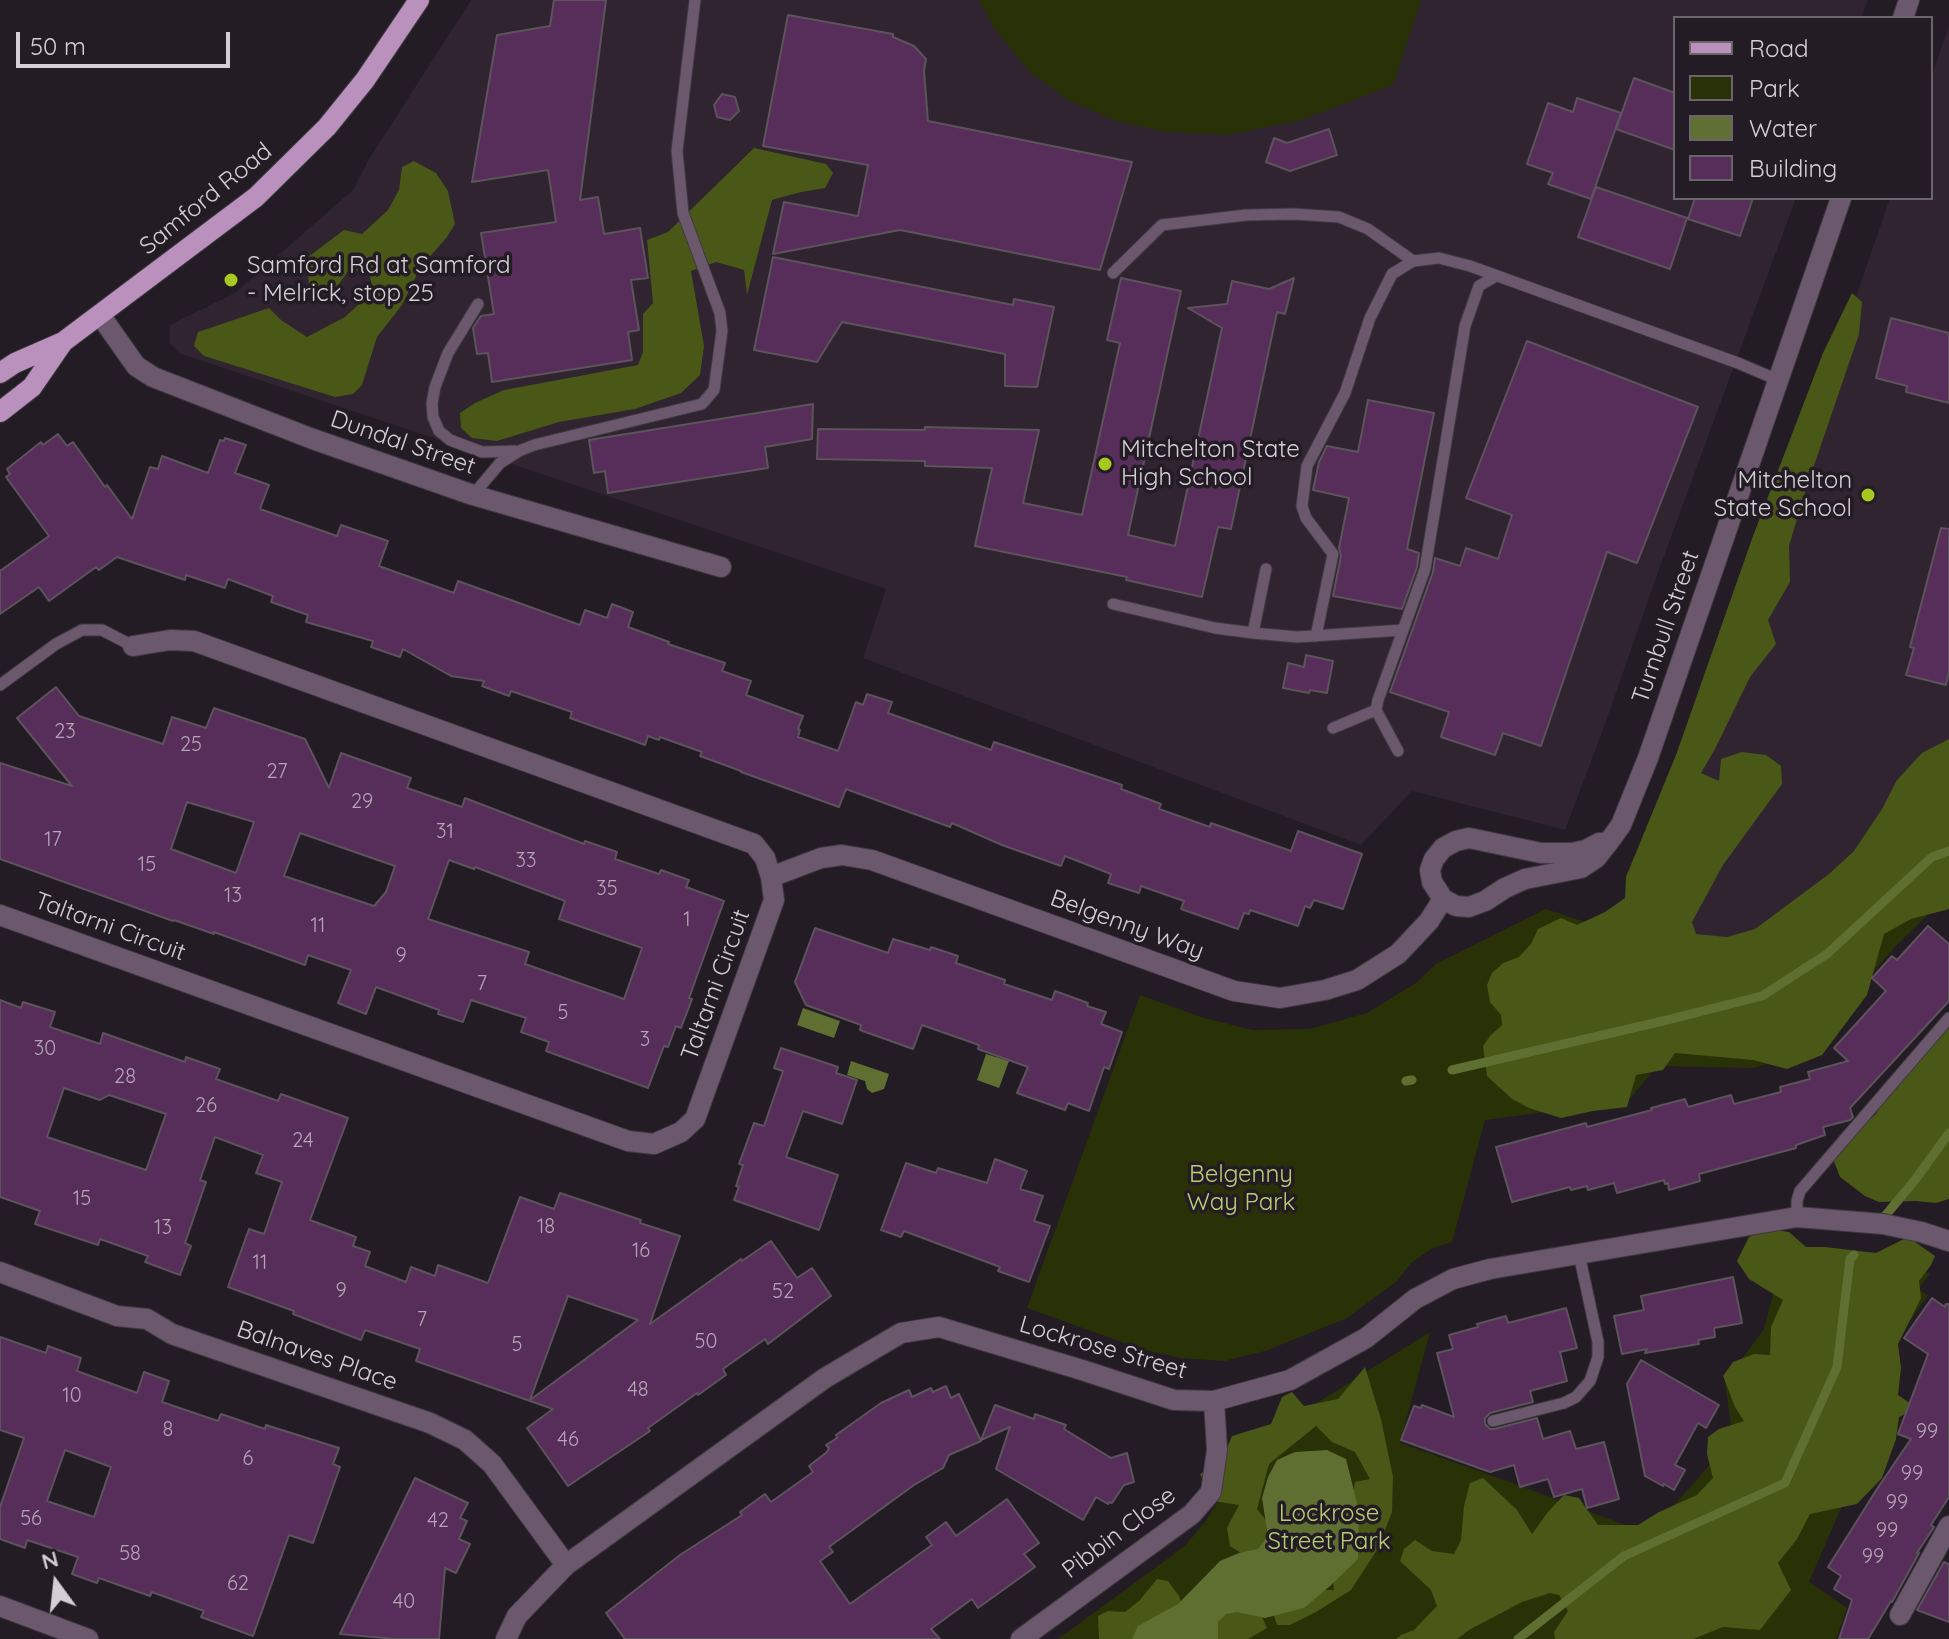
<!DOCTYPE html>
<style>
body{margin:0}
#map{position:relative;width:1949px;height:1639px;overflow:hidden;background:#231c24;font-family:Quicksand,sans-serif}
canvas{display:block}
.legend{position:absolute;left:1673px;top:16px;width:260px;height:184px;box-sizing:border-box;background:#231c24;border:2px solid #6a646b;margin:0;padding:10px 14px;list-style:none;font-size:24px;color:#d4cfd5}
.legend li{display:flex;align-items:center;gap:16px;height:40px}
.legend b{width:40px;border:2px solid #6a646b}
.north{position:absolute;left:16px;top:1543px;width:80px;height:80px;-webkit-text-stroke:6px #231c24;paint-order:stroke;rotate:345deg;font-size:22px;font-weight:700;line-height:32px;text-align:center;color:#d4cfd5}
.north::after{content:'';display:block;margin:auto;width:28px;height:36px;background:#d4cfd5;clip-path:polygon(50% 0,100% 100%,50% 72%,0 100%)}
.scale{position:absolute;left:16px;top:32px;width:214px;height:36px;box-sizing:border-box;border:4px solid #d4cfd5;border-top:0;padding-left:10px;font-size:24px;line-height:28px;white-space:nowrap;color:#d4cfd5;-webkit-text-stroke:6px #231c24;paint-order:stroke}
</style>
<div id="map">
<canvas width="1949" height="1639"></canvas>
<ul class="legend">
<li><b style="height:10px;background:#b991bc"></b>Road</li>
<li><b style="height:22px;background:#293207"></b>Park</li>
<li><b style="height:22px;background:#5f6f31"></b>Water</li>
<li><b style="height:22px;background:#572d5a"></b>Building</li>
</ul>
<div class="north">N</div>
<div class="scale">50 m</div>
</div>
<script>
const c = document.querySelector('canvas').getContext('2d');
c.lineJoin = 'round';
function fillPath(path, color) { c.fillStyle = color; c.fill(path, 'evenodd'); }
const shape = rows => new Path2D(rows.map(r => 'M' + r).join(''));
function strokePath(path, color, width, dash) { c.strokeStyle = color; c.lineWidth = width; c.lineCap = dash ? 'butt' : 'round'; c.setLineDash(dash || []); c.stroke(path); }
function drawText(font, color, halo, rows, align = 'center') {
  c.font = font + ' Quicksand,sans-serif'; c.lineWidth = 7; c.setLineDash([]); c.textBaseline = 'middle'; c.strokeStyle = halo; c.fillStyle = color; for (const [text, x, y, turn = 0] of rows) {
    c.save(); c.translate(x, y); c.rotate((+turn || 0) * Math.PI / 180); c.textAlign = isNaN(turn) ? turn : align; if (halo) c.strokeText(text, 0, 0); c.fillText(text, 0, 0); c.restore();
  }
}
fillPath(shape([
 [471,0,1868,0,1861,18,1675,18,1675,198,1796,198,1657,575,1604,727,1565,830,1412,791,1361,845,863,658,886,589,181,354,170,343,170,325,235,293,353,190,369,159],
 [1949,26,1949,793,1747,966,1638,927,1890,198,1931,198,1931,78]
]), '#2f242f');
fillPath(shape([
 [979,0,1421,0,1393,85,1301,120,1227,135,1161,131,1114,120,1068,100,1030,72,995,29],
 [1949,894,1895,947,1802,1052,1754,1068,1657,1066,1628,1101,1485,1120,1452,1242,1433,1248,1411,1263,1397,1281,1347,1318,1265,1351,1224,1361,1181,1358,1141,1349,1027,1308,1140,995,1201,1017,1252,1030,1310,1029,1367,1013,1416,983,1436,964,1546,909,1633,938,1747,966],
 [1783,1256,1902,1263,1930,1274,1918,1289,1928,1295,1896,1341,1891,1393,1809,1582,1847,1608,1836,1639,1058,1639,1185,1546,1207,1519,1261,1433,1320,1401,1430,1332,1400,1443,1504,1480,1649,1534,1733,1438,1725,1382,1764,1329]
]), '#293207');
fillPath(shape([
 [754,148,826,164,833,173,825,188,801,192,772,200,747,295,744,270,716,262,691,271,704,346,700,375,681,393,635,409,559,422,497,441,472,438,461,428,460,413,475,403,504,390,638,365,643,352,643,314,653,303,647,240,668,232],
 [414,161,436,173,448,191,455,224,447,237,420,268,402,305,377,337,362,385,353,394,335,397,204,356,194,346,198,332,269,308,281,320,307,337,345,317,373,291,369,272,349,270,336,288,309,292,308,257,344,230,362,234,388,210,399,190,402,167],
 [1852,293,1862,302,1859,334,1806,489,1789,546,1790,582,1768,620,1776,644,1750,677,1715,749,1701,773,1719,781,1721,759,1742,752,1766,755,1781,766,1782,784,1723,865,1692,922,1696,934,1727,937,1755,929,1829,874,1854,851,1882,809,1897,780,1922,753,1949,739,1949,909,1911,919,1884,934,1867,995,1822,1055,1787,1069,1753,1060,1675,1053,1663,1070,1636,1075,1627,1107,1593,1111,1561,1118,1529,1108,1512,1099,1487,1076,1483,1046,1490,1036,1502,1025,1501,1015,1490,1002,1487,985,1492,973,1503,963,1519,957,1531,944,1538,929,1561,918,1577,925,1605,912,1625,898,1626,877,1676,755,1753,536,1823,353],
 [1949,1026,1949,1199,1936,1203,1916,1201,1879,1202,1865,1196,1840,1177,1833,1159,1850,1136,1875,1115,1894,1083],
 [1766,1229,1789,1232,1806,1247,1825,1247,1876,1253,1908,1237,1935,1256,1931,1265,1919,1281,1921,1298,1898,1344,1901,1368,1898,1395,1917,1408,1899,1417,1896,1439,1882,1478,1857,1504,1810,1514,1797,1539,1778,1563,1791,1590,1760,1630,1723,1627,1693,1639,1555,1639,1554,1632,1568,1611,1559,1595,1550,1593,1522,1602,1469,1630,1457,1639,1396,1639,1401,1635,1414,1630,1437,1606,1431,1590,1400,1561,1404,1549,1415,1540,1432,1551,1454,1554,1461,1540,1464,1506,1470,1483,1483,1478,1517,1510,1532,1534,1548,1512,1564,1495,1579,1498,1598,1525,1638,1525,1659,1512,1697,1495,1713,1478,1707,1454,1708,1437,1719,1429,1744,1421,1735,1407,1723,1376,1733,1362,1754,1354,1770,1355,1771,1327,1783,1300,1749,1279,1737,1261,1749,1237],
 [1365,1367,1381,1419,1393,1477,1392,1512,1377,1550,1351,1590,1316,1612,1290,1625,1277,1625,1272,1610,1309,1590,1334,1590,1332,1569,1348,1525,1355,1482,1370,1479,1355,1452,1332,1442,1316,1426,1269,1464,1257,1509,1272,1528,1270,1543,1249,1558,1230,1546,1227,1528,1239,1505,1213,1501,1200,1474,1221,1462,1232,1436,1271,1424,1282,1397,1292,1392,1304,1406,1338,1399],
 [1157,1579,1168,1581,1179,1596,1186,1617,1146,1639,1099,1639,1098,1616,1108,1611,1125,1612,1139,1601],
 [1257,1606,1267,1628,1248,1639,1218,1639,1214,1623,1221,1609]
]), '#495717');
fillPath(shape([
 [803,1008,840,1021,834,1038,797,1025],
 [986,1054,1009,1061,999,1088,977,1080],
 [851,1061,889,1074,884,1089,872,1093,867,1089,865,1081,847,1075],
 [1327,1450,1346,1459,1359,1511,1358,1559,1330,1586,1304,1608,1265,1618,1237,1612,1226,1614,1218,1622,1218,1639,1132,1639,1138,1626,1178,1604,1220,1561,1239,1553,1258,1549,1268,1536,1262,1498,1268,1477,1277,1460,1295,1452]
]), '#5f6f31');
strokePath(shape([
 [1452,1070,1663,1021,1762,996,1827,954,1932,857,1949,851],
 [1406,1081,1412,1080],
 [1880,1222,1915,1180,1949,1133],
 [1518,1639,1624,1556,1785,1483,1837,1367,1850,1259,1854,1255]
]), '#5f6f31', 9);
const building = shape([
 [554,0,606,0,580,200,598,197,604,234,640,228,648,278,631,280,639,330,628,332,632,360,492,382,488,353,477,354,473,328,481,316,494,314,481,233,556,222,548,170,472,182,497,35,550,26,554,0],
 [788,15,893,34,893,37,914,46,926,59,924,71,928,121,1132,162,1100,270,900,230,773,254,784,202,858,216,868,165,763,146,788,15],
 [1634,78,1675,93,1675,150,1616,129,1634,78],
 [722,94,735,97,739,111,730,120,717,117,714,105,722,94],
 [1577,98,1621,113,1591,199,1548,184,1553,173,1527,164,1548,103,1573,112,1577,98],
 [1329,129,1337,155,1290,171,1266,162,1274,138,1287,143,1329,129],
 [1596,187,1687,218,1670,269,1578,237,1596,187],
 [1695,198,1753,198,1740,236,1688,219,1695,198],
 [773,257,1013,305,1014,299,1054,307,1037,387,1005,386,1005,354,842,322,817,362,754,350,773,257],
 [1121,278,1181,291,1128,535,1175,546,1222,328,1188,308,1227,304,1232,281,1269,289,1294,278,1285,314,1277,312,1231,529,1218,527,1202,597,1126,580,1127,577,975,546,992,468,925,466,925,461,817,459,818,429,925,430,925,427,1039,430,1023,503,1082,515,1120,343,1107,340,1121,278],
 [1891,318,1949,333,1949,403,1906,392,1907,386,1876,378,1891,318],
 [1527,341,1698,407,1637,563,1607,552,1541,746,1503,733,1495,755,1441,737,1449,712,1390,692,1433,572,1435,558,1460,566,1466,548,1498,559,1512,515,1466,498,1527,341],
 [1368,400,1434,413,1407,549,1419,553,1417,567,1402,609,1333,596,1341,556,1339,548,1349,498,1313,490,1319,462,1327,446,1358,452,1368,400],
 [813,404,812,439,765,447,768,468,608,493,605,471,594,473,589,440,813,404],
 [58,434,67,446,73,442,105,487,107,485,132,519,150,467,158,469,162,456,208,473,220,440,224,441,225,438,246,445,235,473,269,485,260,509,337,536,341,525,388,541,379,566,454,593,458,581,580,625,585,610,607,618,612,604,633,612,628,627,669,642,668,644,725,663,722,671,751,681,746,695,803,716,798,729,800,730,798,737,838,751,856,702,863,705,867,694,892,702,888,713,991,750,994,742,1122,785,1121,789,1161,804,1159,809,1210,827,1211,823,1291,851,1298,831,1362,854,1343,909,1314,900,1310,908,1305,906,1298,926,1250,910,1249,914,1244,913,1238,929,1181,909,1184,901,1141,886,1139,893,1108,883,1111,874,1065,856,1061,866,1002,845,952,823,950,827,846,789,839,807,741,772,741,771,700,756,702,752,660,737,659,740,648,736,645,745,629,739,570,718,572,712,511,691,509,696,482,686,484,681,451,676,403,649,400,657,371,647,373,641,306,622,308,615,271,602,273,596,228,579,225,588,186,575,185,580,117,557,99,570,96,567,49,601,39,587,0,614,0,571,49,536,6,477,10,474,7,469,41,442,43,445,58,434],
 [1941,528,1949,529,1949,672,1946,685,1906,675,1914,648,1910,647,1941,528],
 [1306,655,1333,661,1327,693,1310,690,1309,693,1283,688,1288,663,1304,667,1306,655],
 [56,687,79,716,163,744,172,717,206,728,214,708,305,739,329,788,341,753,411,778,407,788,462,807,465,798,584,844,585,841,617,852,615,859,659,874,661,870,689,880,686,887,724,901,689,998,692,999,681,1028,676,1026,668,1047,664,1046,648,1088,546,1051,549,1042,521,1032,526,1018,471,1000,463,1022,438,1014,439,1010,376,987,366,1014,338,1003,351,970,308,955,305,965,214,932,214,934,174,920,173,921,0,859,0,763,72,786,17,718,56,687],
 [187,802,254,822,236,873,171,849,187,802],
 [300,833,395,866,386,892,374,906,284,876,300,833],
 [449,860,474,869,475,867,565,901,559,919,642,948,624,999,525,964,529,952,428,919,449,860],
 [1928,926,1949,944,1949,1001,1850,1108,1853,1117,1850,1120,1823,1127,1825,1135,1796,1145,1796,1148,1699,1174,1700,1181,1669,1190,1668,1183,1665,1184,1664,1180,1617,1193,1614,1183,1588,1190,1587,1186,1571,1190,1570,1187,1512,1202,1496,1147,1586,1123,1587,1127,1652,1110,1651,1108,1685,1099,1688,1107,1731,1095,1734,1104,1781,1092,1780,1087,1810,1079,1808,1072,1848,1061,1834,1048,1886,991,1872,978,1892,956,1897,960,1928,926],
 [815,928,888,953,893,939,930,950,931,947,958,956,956,963,1005,980,1004,984,1052,1000,1055,991,1088,1003,1087,1006,1106,1012,1101,1024,1122,1032,1109,1069,1104,1067,1089,1111,1068,1103,1065,1110,1017,1093,1028,1067,978,1049,979,1045,922,1025,913,1049,860,1030,861,1025,806,1005,795,982,815,928],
 [0,1000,21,1008,23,1002,55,1012,50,1027,100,1044,103,1033,185,1062,186,1057,220,1069,216,1079,278,1101,281,1094,348,1118,310,1220,356,1237,353,1246,370,1252,365,1266,406,1282,411,1267,435,1276,438,1265,488,1283,520,1197,554,1209,560,1193,641,1220,640,1223,680,1236,650,1324,741,1259,742,1261,771,1241,797,1278,812,1268,831,1296,768,1344,765,1339,723,1369,726,1375,698,1395,697,1393,648,1428,650,1431,568,1486,527,1428,553,1409,416,1361,420,1349,365,1330,361,1340,293,1314,294,1311,228,1287,249,1229,264,1234,282,1182,256,1173,263,1155,215,1137,200,1180,206,1182,185,1243,191,1246,180,1275,145,1262,148,1256,100,1239,98,1245,35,1224,40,1211,0,1197,0,1000],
 [64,1088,100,1100,109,1095,166,1114,146,1170,47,1137,64,1088],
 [568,1296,638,1320,530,1400,568,1296],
 [781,1048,838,1067,836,1073,857,1080,842,1124,803,1111,786,1157,838,1175,819,1230,734,1200,739,1187,736,1186,743,1165,739,1164,754,1123,764,1126,783,1071,774,1068,781,1048],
 [995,1159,1027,1171,1020,1189,1043,1196,1034,1221,1050,1226,1029,1282,998,1271,1000,1267,904,1231,901,1237,881,1230,906,1163,936,1173,938,1168,987,1183,995,1159],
 [1733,1277,1742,1323,1714,1328,1715,1337,1698,1340,1699,1344,1645,1353,1647,1349,1622,1354,1614,1316,1644,1310,1641,1296,1733,1277],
 [1932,1298,1945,1307,1946,1304,1949,1304,1949,1497,1931,1525,1934,1527,1917,1553,1919,1553,1892,1602,1891,1601,1868,1639,1839,1639,1852,1600,1834,1589,1841,1576,1828,1567,1877,1489,1911,1439,1898,1434,1928,1354,1904,1338,1932,1298],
 [1566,1308,1577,1348,1560,1352,1567,1381,1530,1391,1533,1402,1490,1413,1485,1418,1485,1424,1490,1429,1494,1429,1537,1418,1543,1439,1570,1431,1576,1449,1604,1442,1619,1499,1587,1508,1582,1489,1554,1497,1548,1479,1520,1487,1514,1465,1490,1472,1401,1440,1414,1406,1421,1408,1422,1405,1454,1417,1437,1353,1453,1349,1449,1335,1478,1327,1477,1324,1506,1316,1508,1323,1566,1308],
 [0,1337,46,1353,48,1346,81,1358,77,1371,137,1393,144,1372,169,1381,162,1402,218,1421,221,1414,265,1429,266,1425,339,1448,333,1464,340,1467,313,1543,289,1535,253,1636,201,1617,204,1611,152,1592,150,1596,99,1578,97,1583,72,1574,78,1557,27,1540,25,1548,0,1539,0,1507,24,1438,0,1430,0,1337],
 [65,1450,111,1467,94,1517,47,1501,65,1450],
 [1641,1360,1719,1405,1706,1428,1698,1423,1675,1465,1685,1470,1674,1490,1664,1484,1663,1486,1645,1476,1627,1384,1641,1360],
 [946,1386,951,1398,959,1394,981,1441,949,1455,943,1468,914,1485,829,1547,833,1552,820,1561,850,1604,932,1545,926,1537,946,1522,956,1536,1007,1499,1039,1543,1024,1554,1035,1567,978,1608,972,1599,931,1629,940,1639,625,1639,606,1613,680,1555,742,1515,740,1512,765,1494,771,1502,813,1472,809,1466,827,1452,829,1448,826,1445,837,1438,836,1435,881,1403,909,1390,912,1397,931,1388,933,1392,946,1386],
 [995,1405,1034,1419,1035,1414,1066,1425,1064,1429,1111,1458,1127,1453,1134,1482,1124,1485,1112,1503,1109,1502,1108,1504,1096,1497,1083,1520,996,1469,1010,1427,981,1440,995,1405],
 [415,1478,468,1503,460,1518,467,1521,459,1539,470,1544,456,1573,445,1568,439,1639,395,1639,340,1634,415,1478],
 [1944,1562,1949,1564,1949,1622,1917,1610,1944,1562]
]);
fillPath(building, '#572d5a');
strokePath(building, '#5c535c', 2);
const lane = shape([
 [1113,273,1162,225,1246,215,1294,214,1339,217,1368,229,1413,261],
 [478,304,448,353,435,387,432,403,433,417,439,431,450,440,482,452,515,451],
 [473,495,500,463,519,451,534,445,702,404,714,390,722,331,720,313,683,213,677,151,695,0],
 [1113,604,1215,628,1253,633,1297,637,1403,630],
 [1253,633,1266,569],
 [1316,636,1333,554,1306,518,1302,506,1307,466,1345,393,1370,318,1392,274,1413,261,1439,258,1470,266,1738,363,1778,380],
 [0,685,56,644,82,630,102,630,133,646],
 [1333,728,1376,710],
 [1398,751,1376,710,1378,700,1425,569,1465,326,1479,286,1496,276],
 [1797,1217,1797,1201,1800,1191,1949,1018],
 [1493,1421,1564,1403,1576,1397,1590,1381,1598,1357,1598,1342,1579,1254]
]);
const street = shape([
 [1903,18,1909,0],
 [100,315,136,366,153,377,310,438,473,495,721,567],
 [1608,843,1599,843,1586,850,1572,853,1541,853,1469,838,1456,841,1443,848,1434,859,1430,870,1432,882,1443,899,1456,906,1469,907,1485,901,1505,888,1525,879,1581,868,1596,858,1608,843,1621,825,1648,758,1841,198],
 [771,877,821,858,842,855,872,860,1234,991,1280,998,1325,990,1357,980,1398,954,1429,921,1443,899],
 [0,915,628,1141,654,1144,681,1132,695,1119,774,900,771,877,765,858,754,844,194,641,170,640,133,646],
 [0,1272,117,1316,147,1319,172,1334,430,1423,465,1440,492,1464,566,1565],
 [0,1606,88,1639],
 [1900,1615,1949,1526],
 [506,1639,517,1616,566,1565,825,1378,901,1333,939,1327,1082,1370,1174,1400,1214,1401,1290,1380,1366,1338,1415,1299,1453,1279,1490,1269,1797,1217,1883,1224,1921,1232,1949,1241],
 [1021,1639,1192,1514,1211,1492,1217,1450,1214,1401]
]);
const primary = shape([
 [0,373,15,363,63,342,256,197,327,127,365,80,419,0],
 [0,412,32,387,63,342]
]);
strokePath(lane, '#3f3940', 13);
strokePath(street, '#3f3940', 22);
strokePath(primary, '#3f3940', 22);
strokePath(lane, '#6c586d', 11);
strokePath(street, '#6c586d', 20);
strokePath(primary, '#b991bc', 20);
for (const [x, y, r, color] of [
 [231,280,8,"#a6c821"],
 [1105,464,8,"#a6c821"],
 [1868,495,8,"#a6c821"]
]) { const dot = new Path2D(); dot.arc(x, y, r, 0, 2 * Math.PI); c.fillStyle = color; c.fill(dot); strokePath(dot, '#231c24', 3); }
drawText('20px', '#b5a6b6', null, [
 ["23",65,732],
 ["25",191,745],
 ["27",277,772],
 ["29",362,802],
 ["31",445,832],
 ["17",53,840],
 ["33",526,861],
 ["15",147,865],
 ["35",607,889],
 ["13",233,896],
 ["1",687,920],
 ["11",318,926],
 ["9",401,956],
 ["7",482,984],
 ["5",563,1013],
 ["3",645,1040],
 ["30",45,1049],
 ["28",125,1077],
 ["26",206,1106],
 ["24",303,1141],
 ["15",82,1199],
 ["18",546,1227],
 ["13",163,1228],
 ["16",641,1251],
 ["11",260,1263],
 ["9",341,1291],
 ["52",783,1292],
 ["7",422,1320],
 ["50",706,1342],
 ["5",517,1345],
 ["48",638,1390],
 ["10",72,1396],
 ["8",168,1430],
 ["99",1927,1432],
 ["46",568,1440],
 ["6",248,1459],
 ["99",1912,1474],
 ["99",1897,1503],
 ["56",31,1519],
 ["42",438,1521],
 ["99",1887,1531],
 ["58",130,1554],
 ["99",1873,1557],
 ["62",238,1584],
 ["40",404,1602]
]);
drawText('24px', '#d4cfd5', '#231c24', [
 ["Samford Road",206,199,-39],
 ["Dundal Street",403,443,19],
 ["Turnbull Street",1666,627,-71],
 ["Belgenny Way",1127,925,20],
 ["Taltarni Circuit",110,927,20],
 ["Taltarni Circuit",716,985,-70],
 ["Lockrose Street",1103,1348,16],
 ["Balnaves Place",317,1356,19],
 ["Pibbin Close",1119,1533,-37]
]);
drawText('24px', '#d4cfd5', '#231c24', [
 ["Samford Rd at Samford",247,266],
 ["- Melrick, stop 25",247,294],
 ["Mitchelton State",1121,450],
 ["High School",1121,478],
 ["Mitchelton",1852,481,"right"],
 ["State School",1852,509,"right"]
], 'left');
drawText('24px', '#b6cf75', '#231c24', [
 ["Belgenny",1241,1175],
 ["Way Park",1241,1203],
 ["Lockrose",1329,1514],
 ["Street Park",1329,1542]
]);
</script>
